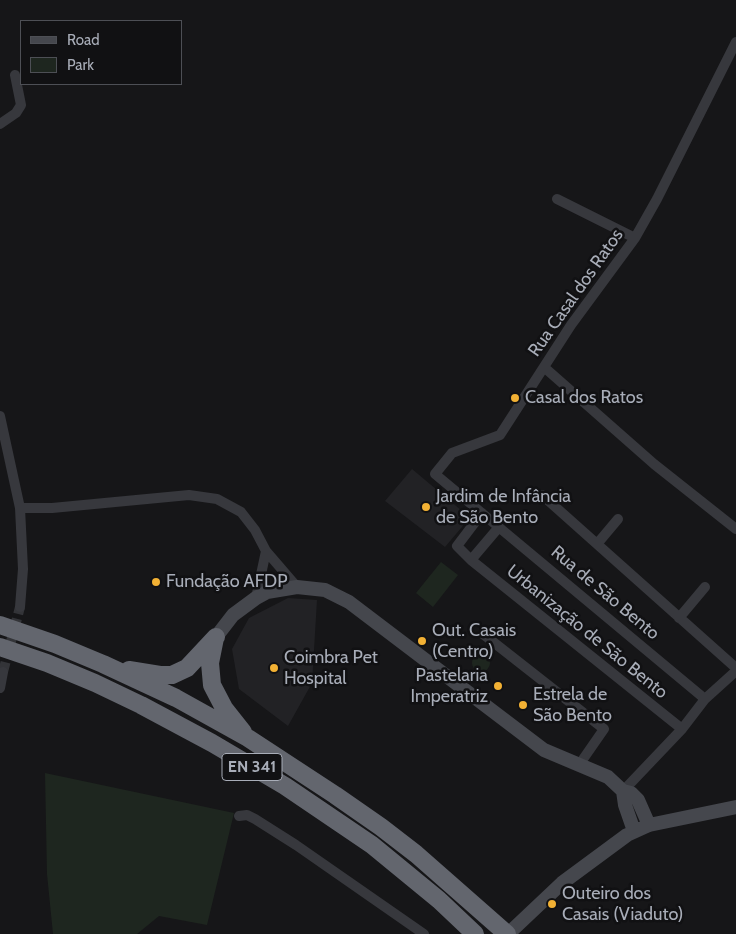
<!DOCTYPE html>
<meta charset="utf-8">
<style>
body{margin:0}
#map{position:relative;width:736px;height:934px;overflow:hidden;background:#161618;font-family:Cabin,sans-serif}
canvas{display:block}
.legend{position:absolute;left:20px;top:20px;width:162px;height:65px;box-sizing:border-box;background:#111113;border:1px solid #4d4f55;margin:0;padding:6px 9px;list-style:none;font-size:15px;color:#a8adb8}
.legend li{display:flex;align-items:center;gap:10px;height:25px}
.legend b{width:25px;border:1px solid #4d4f55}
</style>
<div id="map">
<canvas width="736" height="934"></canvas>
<ul class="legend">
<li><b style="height:6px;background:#45474d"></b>Road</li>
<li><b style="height:14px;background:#1e261f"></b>Park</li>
</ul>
</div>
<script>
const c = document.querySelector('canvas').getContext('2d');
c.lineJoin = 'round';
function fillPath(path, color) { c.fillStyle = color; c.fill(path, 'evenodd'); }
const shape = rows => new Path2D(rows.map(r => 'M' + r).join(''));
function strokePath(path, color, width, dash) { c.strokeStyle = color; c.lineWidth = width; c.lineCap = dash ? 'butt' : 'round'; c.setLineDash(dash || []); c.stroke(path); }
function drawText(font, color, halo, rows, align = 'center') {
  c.font = font + ' Cabin,sans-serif'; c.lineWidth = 5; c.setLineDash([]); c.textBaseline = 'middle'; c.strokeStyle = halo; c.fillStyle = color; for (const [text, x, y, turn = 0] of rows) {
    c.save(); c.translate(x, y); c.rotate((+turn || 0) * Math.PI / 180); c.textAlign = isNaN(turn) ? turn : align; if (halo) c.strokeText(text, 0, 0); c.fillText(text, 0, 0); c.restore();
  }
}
fillPath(shape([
 [412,469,468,516,467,521,445,547,385,501],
 [288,598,317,600,312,683,288,726,239,689,232,649,249,618]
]), '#222225');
fillPath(shape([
 [441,562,458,575,433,607,416,593],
 '472 663a9 9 0 1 1 18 0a9 9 0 1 1-18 0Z',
 [45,773,234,813,207,925,159,916,137,934,53,934,47,874]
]), '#1e261f');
strokePath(shape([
 [3,672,20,607]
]), '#333438', 10, [10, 5]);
strokePath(shape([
 [0,124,16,113,21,105,15,75],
 [557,199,635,238],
 [545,368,654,464,736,529],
 [0,416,20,508,23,569,20,607],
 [542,495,736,668],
 [20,508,52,508,189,495,217,499,241,512,255,530,266,551,297,587],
 [482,513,457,546,471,560,682,729],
 [597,544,618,519],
 [471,560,499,527],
 [256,598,266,551],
 [679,618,705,587],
 [483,634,604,729,579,765],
 [0,688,3,672],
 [705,699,435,474,452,453,500,435,571,325,635,238,657,199,736,42],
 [623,791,682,729,705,699,736,671],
 [239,816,247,815,255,819,296,845,424,934]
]), '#37383d', 10);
strokePath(shape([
 [216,637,233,615,256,598,267,592,297,587,325,590,349,602,544,750,608,777,623,791,631,793,638,800,649,825],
 [623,791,625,805,634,831],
 [508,934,562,883,627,835,649,825,736,807]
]), '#45474d', 14);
strokePath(shape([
 [0,625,55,644,103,664,176,698,248,738,335,795,381,827,416,854,507,934],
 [215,638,210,663,212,685,224,708,243,732],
 [0,647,47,663,95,683,141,705,212,743,285,786,372,845,439,900,475,934],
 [129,670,160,675,172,675,187,668,216,637]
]), '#63666e', 18);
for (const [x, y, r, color] of [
 [515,398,5,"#f2b134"],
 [426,507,5,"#f2b134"],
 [156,582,5,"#f2b134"],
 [422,641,5,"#f2b134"],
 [274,668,5,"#f2b134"],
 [498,686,5,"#f2b134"],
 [523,705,5,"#f2b134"],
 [552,904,5,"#f2b134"]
]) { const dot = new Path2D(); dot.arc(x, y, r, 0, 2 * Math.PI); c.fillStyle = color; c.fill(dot); strokePath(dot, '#111113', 2); }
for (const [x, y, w] of [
 [252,767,60]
]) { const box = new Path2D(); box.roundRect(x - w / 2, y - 13.5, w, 27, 4); c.fillStyle = '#111113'; c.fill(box); strokePath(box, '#a8adb8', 1); }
drawText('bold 16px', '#a8adb8', null, [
 ["EN 341",252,767]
]);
drawText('18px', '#a8adb8', '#111113', [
 ["Rua Casal dos Ratos",576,293,-55],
 ["Rua de São Bento",605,593,40],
 ["Urbanização de São Bento",587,632,39]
]);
drawText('18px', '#a8adb8', '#111113', [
 ["Casal dos Ratos",525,398],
 ["Jardim de Infância",436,497],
 ["de São Bento",436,518],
 ["Fundação AFDP",166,582],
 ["Out. Casais",432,631],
 ["(Centro)",432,652],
 ["Coimbra Pet",284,658],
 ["Hospital",284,679],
 ["Pastelaria",488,676,"right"],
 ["Imperatriz",488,697,"right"],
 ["Estrela de",533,695],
 ["São Bento",533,716],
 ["Outeiro dos",562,894],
 ["Casais (Viaduto)",562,915]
], 'left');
</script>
